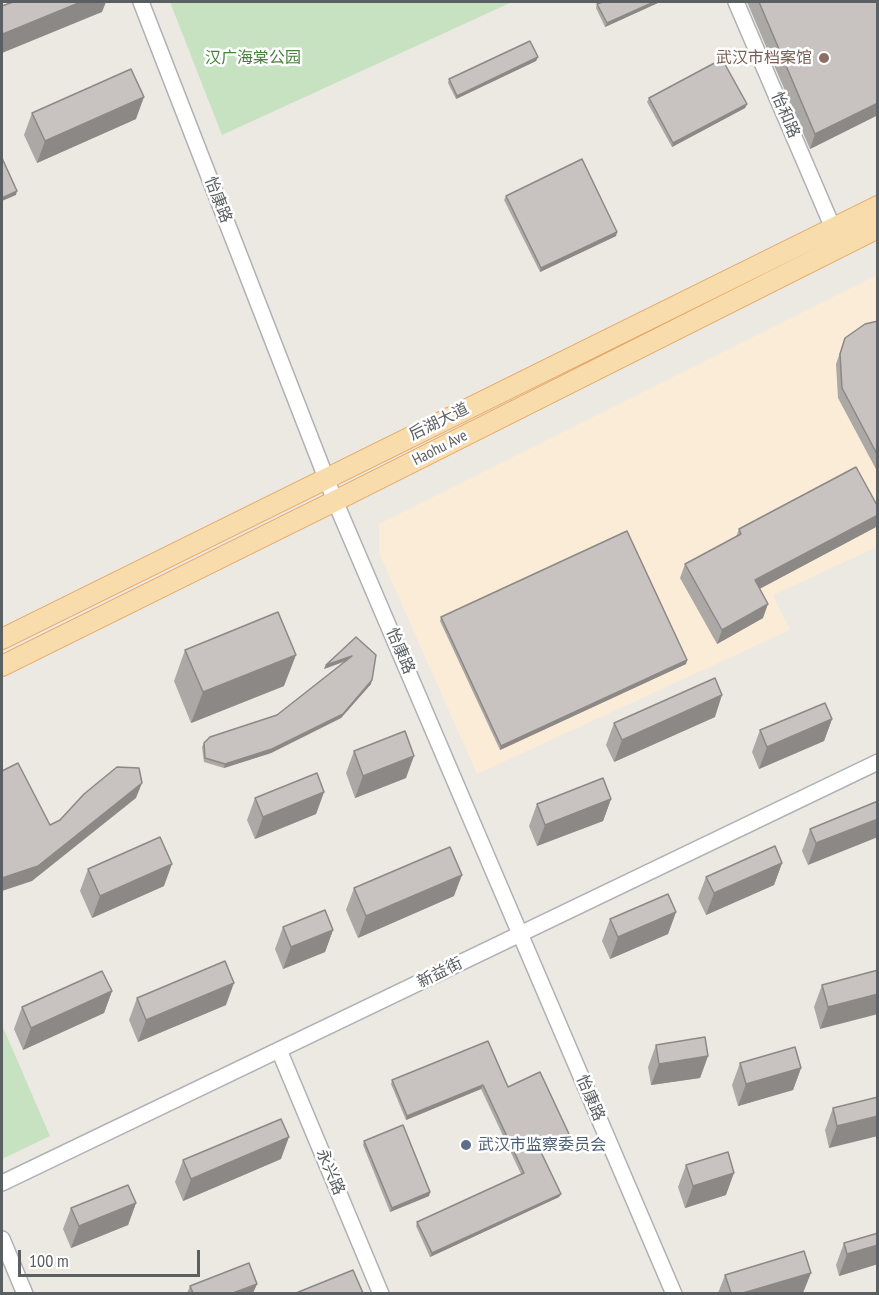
<!DOCTYPE html>
<meta charset="utf-8">
<style>
body{margin:0}
#map{position:relative;width:879px;height:1295px;overflow:hidden;background:#ece8e2;font-family:"PT Sans Narrow",sans-serif}
canvas{display:block}
.frame{position:absolute;inset:0;border:3px solid #5a5f62;pointer-events:none}
.scale{position:absolute;left:18px;top:1250px;width:182px;height:27px;box-sizing:border-box;border:3px solid #5a5f62;border-top:0;padding-left:8px;font-size:18px;line-height:21px;white-space:nowrap;color:#5a5f62;-webkit-text-stroke:4px #fff;paint-order:stroke}
</style>
<div id="map">
<canvas width="879" height="1295"></canvas>
<div class="frame"></div>
<div class="scale">100 m</div>
</div>
<script>
const c = document.querySelector('canvas').getContext('2d');
c.lineJoin = 'round';
function fillPath(path, color) { c.fillStyle = color; c.fill(path, 'evenodd'); }
const shape = rows => new Path2D(rows.map(r => 'M' + r).join(''));
function strokePath(path, color, width, dash) { c.strokeStyle = color; c.lineWidth = width; c.lineCap = dash ? 'butt' : 'round'; c.setLineDash(dash || []); c.stroke(path); }
function drawText(font, color, halo, rows, align = 'center') {
  c.font = font + ' "PT Sans Narrow","Noto Sans SC",sans-serif'; c.lineWidth = 5; c.setLineDash([]); c.textBaseline = 'middle'; c.strokeStyle = halo; c.fillStyle = color; for (const [text, x, y, turn = 0] of rows) {
    c.save(); c.translate(x, y); c.rotate((+turn || 0) * Math.PI / 180); c.textAlign = isNaN(turn) ? turn : align; if (halo) c.strokeText(text, 0, 0); c.fillText(text, 0, 0); c.restore();
  }
}
fillPath(shape([
 [877,275,877,547,773,595,790,630,477,774,379,553,379,524]
]), '#fbecd8');
fillPath(shape([
 [170,2,512,2,222,135],
 [2,1025,50,1136,2,1159]
]), '#c7e2c0');
const minor = shape([
 [141,2,335,501,674,1294],
 [736,2,833,228],
 [279,1050,381,1294],
 [2,1183,878,762],
 [2,1239,25,1294]
]);
const major = shape([
 [2,639,878,206],
 [2,666,335,501,878,228]
]);
strokePath(minor, '#aeb1b4', 18);
strokePath(major, '#e6a562', 22);
strokePath(minor, '#fff', 15);
strokePath(major, '#f8dcab', 20);
fillPath(shape([
 [603,2,660,2,605,27,596,8,597,4],
 [747,2,878,2,878,115,810,149],
 [538,57,536,61,456,99,448,83,449,79],
 [649,98,747,104,745,108,672,147,647,102],
 [32,113,136,119,37,163,24,135],
 [506,196,617,232,616,236,540,272,504,200],
 [878,321,878,473,838,398,836,364,845,338],
 [878,507,878,522,876,527,759,589,763,618,717,644,680,578,685,564,736,537,739,529],
 [441,617,687,660,686,664,500,750,440,621],
 [356,637,371,684,341,718,271,753,224,768,204,762,202,747,204,743,277,715,344,662,324,669,326,665],
 [185,650,284,686,191,723,174,681],
 [715,717,614,762,606,745,614,723],
 [832,719,824,741,759,769,752,752,760,730],
 [354,751,406,778,355,798,346,773],
 [324,792,316,814,255,839,247,820,255,798],
 [611,799,603,821,537,846,529,826,537,804],
 [878,801,808,865,802,851,810,829],
 [782,863,774,885,706,915,698,898,706,877],
 [88,869,164,886,92,918,80,891],
 [354,888,454,896,358,938,346,910],
 [676,912,668,934,610,959,602,941,610,919],
 [283,927,333,930,325,952,283,969,275,949],
 [878,970,820,1029,814,1007,822,985],
 [112,991,104,1013,23,1050,14,1029,22,1007],
 [137,998,226,1005,138,1042,129,1020],
 [656,1045,708,1056,700,1078,651,1085,648,1067],
 [740,1063,801,1068,793,1090,738,1106,732,1085],
 [392,1080,508,1087,567,1138,540,1150,561,1194,559,1197,430,1257,416,1226,417,1222,521,1174,481,1089,406,1120,391,1084],
 [878,1097,829,1148,825,1130,833,1108],
 [364,1141,430,1192,429,1196,390,1212,363,1145],
 [281,1159,183,1201,175,1182,183,1160],
 [686,1165,726,1195,685,1208,678,1187],
 [136,1203,128,1225,71,1248,63,1229,71,1208],
 [878,1233,878,1264,839,1276,836,1265,844,1243],
 [725,1275,803,1293,718,1293],
 [257,1284,253,1293,187,1293,190,1286]
]), '#aca8a5');
fillPath(shape([
 [81,2,106,2,102,12,2,53,2,38,3,34],
 [654,2,660,2,605,27,607,23],
 [538,57,536,61,456,99,457,96],
 [144,97,136,119,37,163,45,141],
 [878,103,878,115,810,149,815,134],
 [747,104,745,108,672,147,673,143],
 [17,191,16,195,2,201,2,198],
 [617,232,616,236,540,272,541,268],
 [878,515,878,522,876,527,750,594,755,580],
 [768,604,763,618,717,644,722,630],
 [296,655,284,686,191,723,203,692],
 [352,656,350,659,324,669,326,665],
 [687,660,686,664,500,750,501,746],
 [372,680,371,684,341,718,271,753,224,768,225,764],
 [722,695,715,717,614,762,622,740],
 [832,719,824,741,759,769,767,747],
 [414,756,406,778,355,798,363,776],
 [142,783,136,798,32,881,2,891,2,878],
 [324,792,316,814,255,839,263,817],
 [611,799,603,821,537,846,545,825],
 [878,819,878,837,808,865,816,843],
 [782,863,774,885,706,915,714,893],
 [172,864,164,886,92,918,100,896],
 [462,875,454,896,358,938,366,916],
 [676,912,668,934,610,959,618,937],
 [333,930,325,952,283,969,291,947],
 [234,983,226,1005,138,1042,146,1020],
 [112,991,104,1013,23,1050,31,1028],
 [878,994,878,1014,820,1029,828,1007],
 [708,1056,700,1078,651,1085,659,1064],
 [801,1068,793,1090,738,1106,746,1084],
 [483,1085,481,1089,406,1120,407,1116],
 [878,1116,878,1136,829,1148,837,1126],
 [569,1134,567,1138,538,1152,539,1148],
 [289,1137,281,1159,183,1201,191,1179],
 [734,1173,726,1195,685,1208,693,1186],
 [430,1192,429,1196,390,1212,392,1208],
 [561,1194,559,1197,430,1257,432,1253],
 [136,1203,128,1225,71,1248,79,1226],
 [878,1245,878,1264,839,1276,847,1254],
 [811,1273,803,1293,743,1293],
 [257,1284,253,1293,233,1293]
]), '#8c8886');
const building = shape([
 [13,2,81,2,3,34,2,31,2,6,13,2],
 [603,2,654,2,607,23,597,4,603,2],
 [759,2,878,2,878,103,815,134,759,2],
 [530,41,538,57,457,96,449,79,530,41],
 [722,59,747,104,673,143,649,98,722,59],
 [131,69,144,97,45,141,32,113,131,69],
 [2,158,17,191,2,198,2,158],
 [582,159,617,232,541,268,506,196,582,159],
 [878,321,878,456,842,388,840,354,845,338,865,324,878,321],
 [856,467,878,507,878,515,755,580,768,604,722,630,685,564,741,534,739,529,856,467],
 [627,531,687,660,501,746,441,617,627,531],
 [278,612,296,655,203,692,185,650,278,612],
 [356,637,376,655,372,680,343,714,272,749,225,764,205,758,204,743,210,737,277,715,352,656,326,665,356,637],
 [715,678,722,695,622,740,614,723,715,678],
 [825,703,832,719,767,747,760,730,825,703],
 [405,731,414,756,363,776,354,751,405,731],
 [18,763,50,825,60,820,84,794,117,767,139,768,142,783,38,866,2,878,2,771,18,763],
 [317,773,324,792,263,817,255,798,317,773],
 [603,778,611,799,545,825,537,804,603,778],
 [878,801,878,819,816,843,810,829,878,801],
 [160,837,172,864,100,896,88,869,160,837],
 [775,846,782,863,714,893,706,877,775,846],
 [450,847,462,875,366,916,354,888,450,847],
 [668,894,676,912,618,937,610,919,668,894],
 [325,910,333,930,291,947,283,927,325,910],
 [225,961,234,983,146,1020,137,998,225,961],
 [878,970,878,994,828,1007,822,985,878,970],
 [102,971,112,991,31,1028,22,1007,102,971],
 [705,1037,708,1056,659,1064,656,1045,705,1037],
 [488,1041,508,1087,540,1072,569,1134,539,1148,561,1194,432,1253,417,1222,524,1173,483,1085,407,1116,392,1080,488,1041],
 [795,1047,801,1068,746,1084,740,1063,795,1047],
 [878,1097,878,1116,837,1126,833,1108,878,1097],
 [281,1119,289,1137,191,1179,183,1160,281,1119],
 [403,1125,430,1192,392,1208,364,1141,403,1125],
 [728,1152,734,1173,693,1186,686,1165,728,1152],
 [128,1185,136,1203,79,1226,71,1208,128,1185],
 [878,1233,878,1245,847,1254,844,1243,878,1233],
 [804,1251,811,1273,743,1293,731,1293,725,1275,804,1251],
 [249,1263,257,1284,233,1293,193,1293,190,1286,249,1263],
 [353,1270,363,1293,296,1293,353,1270]
]);
fillPath(building, '#c8c3c0');
strokePath(building, '#8c8886', 1.5);
for (const [x, y, r, color] of [
 [824,58,6,"#8d6e63"],
 [466,1145,6,"#5c6f8a"]
]) { const dot = new Path2D(); dot.arc(x, y, r, 0, 2 * Math.PI); c.fillStyle = color; c.fill(dot); strokePath(dot, '#fff', 2); }
drawText('16px', '#46803b', '#fff', [
 ["汉广海棠公园",253,58]
]);
drawText('16px', '#785e54', '#fff', [
 ["武汉市档案馆",812,58]
], 'right');
drawText('16px', '#5a5f62', '#fff', [
 ["怡和路",785,115,67],
 ["怡康路",218,200,69],
 ["后湖大道",439,422,-26],
 ["Haohu Ave",440,448,-27],
 ["怡康路",400,651,67],
 ["新益街",440,973,-26],
 ["怡康路",590,1098,67],
 ["永兴路",330,1172,67]
]);
drawText('16px', '#4e5e75', '#fff', [
 ["武汉市监察委员会",478,1145]
], 'left');
</script>
